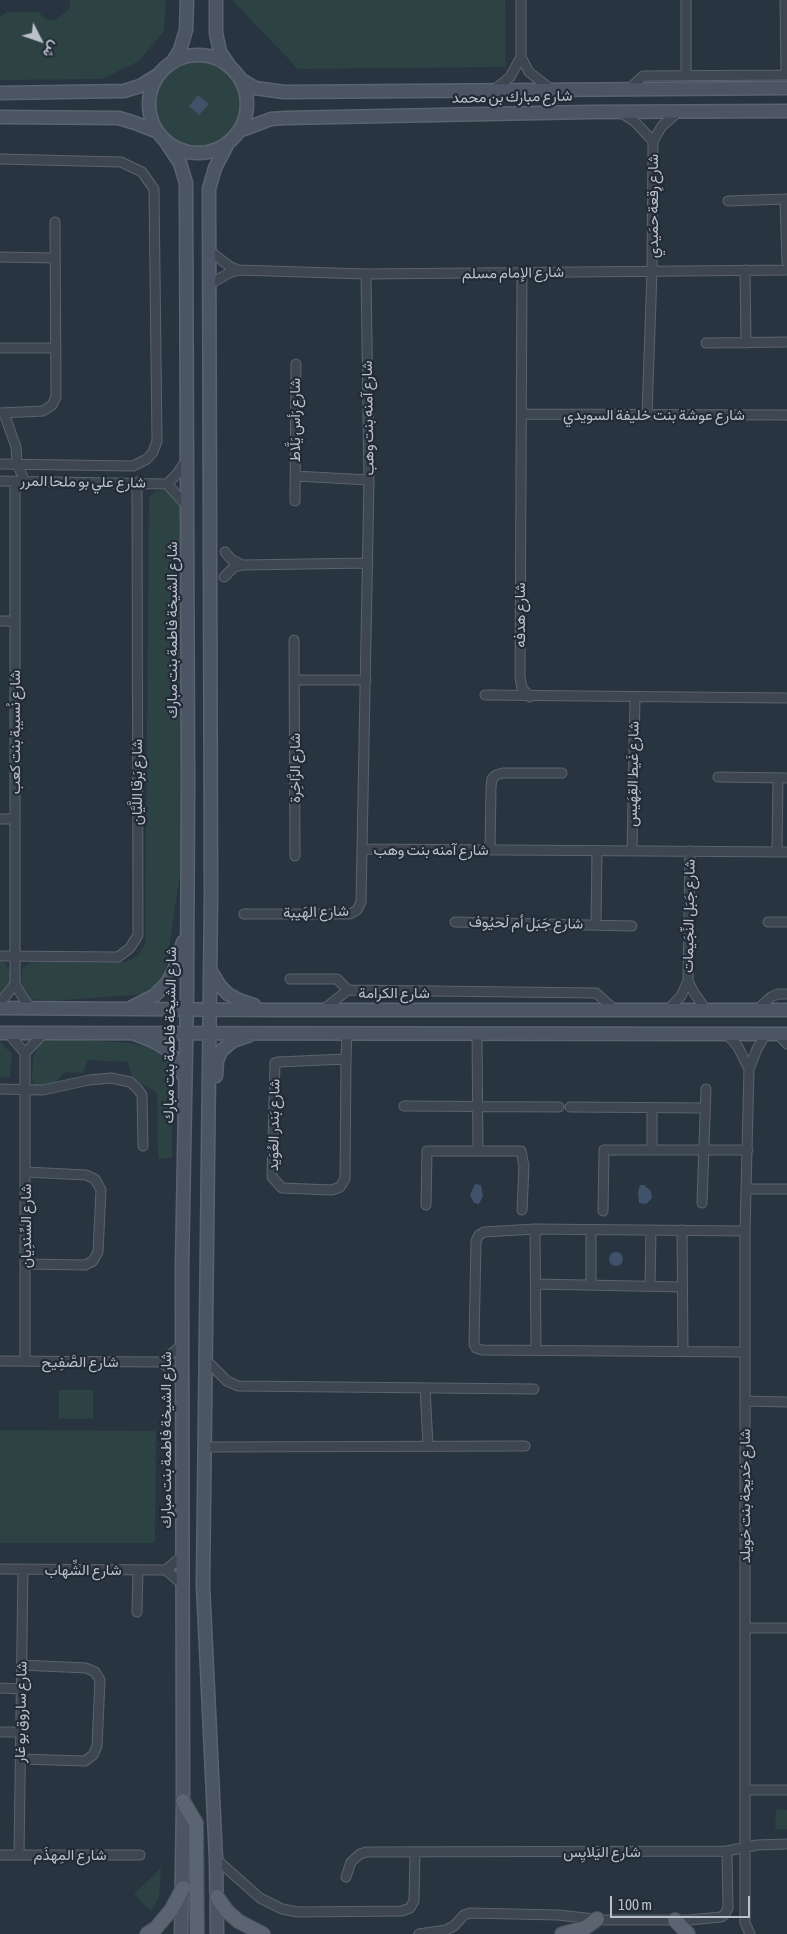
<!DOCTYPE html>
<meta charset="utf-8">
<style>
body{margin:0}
#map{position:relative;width:787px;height:1934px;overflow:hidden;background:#293441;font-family:"Asap Condensed",Vazirmatn,sans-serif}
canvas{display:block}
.north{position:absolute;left:15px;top:15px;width:50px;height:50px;-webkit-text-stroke:4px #222b37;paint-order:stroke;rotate:131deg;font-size:14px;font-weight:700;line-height:20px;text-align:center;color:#bac1cb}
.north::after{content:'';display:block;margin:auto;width:18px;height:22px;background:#bac1cb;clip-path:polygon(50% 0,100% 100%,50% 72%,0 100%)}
.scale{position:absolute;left:610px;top:1896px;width:140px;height:22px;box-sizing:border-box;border:2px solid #bac1cb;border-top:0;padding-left:6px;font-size:15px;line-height:18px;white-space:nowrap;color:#bac1cb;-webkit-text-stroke:4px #222b37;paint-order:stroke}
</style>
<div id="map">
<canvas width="787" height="1934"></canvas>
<div class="north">ش</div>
<div class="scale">100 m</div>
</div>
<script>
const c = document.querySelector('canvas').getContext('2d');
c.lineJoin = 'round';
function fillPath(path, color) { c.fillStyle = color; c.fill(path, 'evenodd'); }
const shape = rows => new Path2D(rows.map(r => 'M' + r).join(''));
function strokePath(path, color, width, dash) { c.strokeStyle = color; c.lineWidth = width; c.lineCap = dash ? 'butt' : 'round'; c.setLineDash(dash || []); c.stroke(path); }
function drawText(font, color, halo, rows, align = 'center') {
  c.font = font + ' "Asap Condensed",Vazirmatn,sans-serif'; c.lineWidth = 4.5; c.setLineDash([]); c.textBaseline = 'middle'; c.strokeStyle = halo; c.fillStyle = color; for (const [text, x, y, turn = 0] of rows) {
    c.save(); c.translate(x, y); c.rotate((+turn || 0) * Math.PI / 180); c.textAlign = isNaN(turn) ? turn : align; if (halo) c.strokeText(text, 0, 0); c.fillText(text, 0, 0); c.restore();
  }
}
fillPath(shape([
 [70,0,166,0,164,31,139,61,102,79,0,80,0,17,7,12,39,12,45,19,56,20,70,8],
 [232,0,505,0,506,67,298,69],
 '155 105a43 43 0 1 1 86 0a43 43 0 1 1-86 0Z',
 [167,490,185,507,182,860,166,971,158,983,146,994,51,1001,30,999,21,982,23,968,31,962,124,962,131,960,139,954,145,944,149,497,156,491],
 [0,961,6,964,10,972,11,981,6,991,0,998],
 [49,1038,130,1043,151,1048,164,1057,172,1069,172,1157,158,1159,157,1093,132,1077,128,1062,88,1060,83,1073,65,1072,56,1082,49,1086,37,1087,32,1080,33,1056,40,1044],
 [0,1042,12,1054,10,1078,0,1077],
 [59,1390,93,1390,93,1419,59,1419],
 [0,1430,156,1431,155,1543,0,1543],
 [776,1809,787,1810,787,1829,775,1829],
 [161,1868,159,1897,151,1911,134,1894]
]), '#2c4243');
fillPath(shape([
 [198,95,209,104,199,115,189,106],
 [475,1184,481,1185,483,1196,479,1204,474,1203,470,1195],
 [640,1185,644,1185,651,1191,652,1198,646,1204,639,1203,638,1192],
 '609 1259a7 7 0 1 1 14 0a7 7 0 1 1-14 0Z'
]), '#405269');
const minor = shape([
 [686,0,686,75],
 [785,0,786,75],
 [521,57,529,72,552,90],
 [494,90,510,77,521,57,521,0],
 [628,90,643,76,787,75],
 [620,112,634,121,653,141],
 [0,159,121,162,142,172,154,189,157,441,153,452,147,459,133,466,0,464],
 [785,199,787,262],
 [728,201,787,199],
 [210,251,229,266,238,270],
 [0,257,55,258],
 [745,270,746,343],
 [522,272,520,677,522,688,530,697],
 [210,284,229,273,238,270,366,274,787,270],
 [706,343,787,342],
 [0,348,56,348],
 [0,413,43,411,52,405,56,397,55,222],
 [4,413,16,447,17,463,24,480],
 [522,414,787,415],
 [647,415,652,271,653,141,662,126,678,112],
 [295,476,369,480],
 [0,481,167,484,187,506],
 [15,481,15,984,25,1001,32,1008],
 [167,484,177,474,186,461],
 [295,501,296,364],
 [225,552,231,559,242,565],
 [224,577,234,567,243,565,368,563],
 [0,621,15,621],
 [294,640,295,856],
 [295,680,366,680],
 [485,695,787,698],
 [718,777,787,778],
 [0,819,15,819],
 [363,849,787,852],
 [490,850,491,787,492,779,496,775,503,773,562,773],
 [632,851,635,697],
 [777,852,778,778],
 [244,914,350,914,357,910,361,902,369,480,366,274],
 [455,922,632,926],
 [768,922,787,922],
 [596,924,597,851],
 [0,956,118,957,130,948,138,935,137,482],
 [290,979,337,979,348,990],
 [688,981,690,851],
 [0,1003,15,984],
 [324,1009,348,990,596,993,614,1009],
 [668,1010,681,996,688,981,693,991,706,1010],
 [757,1010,771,997,778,994,787,994],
 [8,1033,25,1053,25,1361],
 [477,1033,478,1151],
 [727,1034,738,1047,749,1069],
 [778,1034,787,1044],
 [25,1053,44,1033],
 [346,1059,278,1062,275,1063,272,1177,282,1188,332,1190,340,1187,345,1179,346,1059,347,1033],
 [0,1089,43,1090,89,1080,111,1078,130,1082,137,1088,142,1095,143,1146],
 [404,1106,559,1107],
 [570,1107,705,1108],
 [652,1150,652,1108],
 [26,1172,86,1175,95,1179,101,1190,98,1252,93,1261,85,1265,26,1264],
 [747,1189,787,1189],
 [702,1203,706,1089],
 [426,1205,427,1151,521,1151,524,1166,522,1210],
 [603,1211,604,1150,748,1150],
 [535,1229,536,1350],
 [682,1230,683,1351],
 [536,1284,682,1287],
 [591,1284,591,1230],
 [650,1286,651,1230],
 [744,1352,482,1350,476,1348,474,1344,476,1241,479,1235,484,1232,535,1229,745,1231],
 [205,1359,227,1381,238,1386,534,1389],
 [0,1361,161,1362,182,1345],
 [161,1362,176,1374,182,1382],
 [425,1388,428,1445],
 [745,1401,787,1402],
 [204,1447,525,1446],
 [0,1569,166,1570,182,1584],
 [166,1570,182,1556],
 [137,1612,138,1570],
 [746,1628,787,1628],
 [0,1688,21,1689],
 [0,1732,21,1732],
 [20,1759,85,1761,93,1755,97,1746,100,1680,95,1672,86,1668,21,1665],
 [745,1790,787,1790],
 [0,1855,140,1855],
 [19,1855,23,1569],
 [216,1859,260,1898,282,1909,298,1912,402,1911,410,1908,414,1901,415,1853],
 [346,1877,351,1862,360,1854,366,1852,727,1851,757,1845,787,1844],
 [419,1934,446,1930,454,1926,464,1915,470,1913,558,1915,604,1920,689,1920,721,1917,725,1914,728,1908,727,1851],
 [750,1934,745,1923,745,1231,749,1069,757,1049,766,1034]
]);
const secondary = shape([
 [216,0,216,33,220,52,229,65],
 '149 104a49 49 0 1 1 98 0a49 49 0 1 1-98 0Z',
 [172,63,180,50,186,30,187,0],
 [240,79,255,88,284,92,787,88],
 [0,93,124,91,140,86,158,75],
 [0,117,119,118,135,123,158,132],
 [239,131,271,119,285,118,589,112,787,111],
 [166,142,180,163,186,183,188,784,187,994,182,1267,183,1801,181,1934],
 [211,971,220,986,228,994,239,1000,254,1005],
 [132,1007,154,996,167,983,174,970,183,942],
 [0,1008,273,1010,787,1010],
 [0,1033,787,1034],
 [135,1034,155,1042,166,1049,176,1061,185,1079],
 [216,1076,217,1061,221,1051,233,1041,248,1036],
 [217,1934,216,1859,203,1585,211,897,209,189,215,168,228,143]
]);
const primary = shape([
 [183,1801,196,1823,197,1934],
 [217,1897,227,1911,238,1921,263,1934],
 [675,1920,688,1934],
 [147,1934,156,1928,171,1910,183,1888],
 [562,1934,585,1928,597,1919]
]);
strokePath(minor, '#5b646e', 11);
strokePath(secondary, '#5b646e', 15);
strokePath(primary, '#474f5a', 16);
strokePath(minor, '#3d4651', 9);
strokePath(secondary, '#4b5564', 12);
strokePath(primary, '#5b6571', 14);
drawText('15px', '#bac1cb', '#222b37', [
 ["شارع مبارك بن محمد",512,97,-1],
 ["شارع رِقعة حمَيدي",653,206,-90],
 ["شارع الإمام مسلم",513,273,-1],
 ["شارع عوشة بنت خليفة السويدي",654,415],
 ["شارع آمنه بنت وهب",368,418,-91],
 ["شارع رَأس يَلَّاط",295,420,-90],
 ["شارع علي بو ملحا المرر",83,482,1],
 ["شارع هدفه",520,615,-90],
 ["شارع الشيخة فاطمة بنت مبارك",172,630,-90],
 ["شارع نُسيبة بنت كعب",15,732,-90],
 ["شارع الزَّاخِرة",295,768,-90],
 ["شارع غَيط القِهَيس",633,774,-89],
 ["شارع بَرقا اللَّيَّان",137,782,-90],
 ["شارع آمنه بنت وهب",431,850],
 ["شارع الهَيبة",316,912,-2],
 ["شارع جَبَل النِّجَيمات",689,916,-89],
 ["شارع جَبَل أم لَحيُوف",526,923,1],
 ["شارع الكرامة",394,993],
 ["شارع الشيخة فاطمة بنت مبارك",170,1035,-89],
 ["شارع بَندر العُوَيد",274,1125,-89],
 ["شارع السِّندِيان",26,1226,-90],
 ["شارع الصَّفِيح",80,1362],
 ["شارع الشيخة فاطمة بنت مبارك",166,1440,-90],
 ["شارع خديجة بنت خويلد",745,1496,-90],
 ["شارع الشِّهاب",83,1570],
 ["شارع ساروق بو غار",21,1712,-89],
 ["شارع اليَلايِس",602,1852],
 ["شارع المِهذَم",70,1855]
]);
</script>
